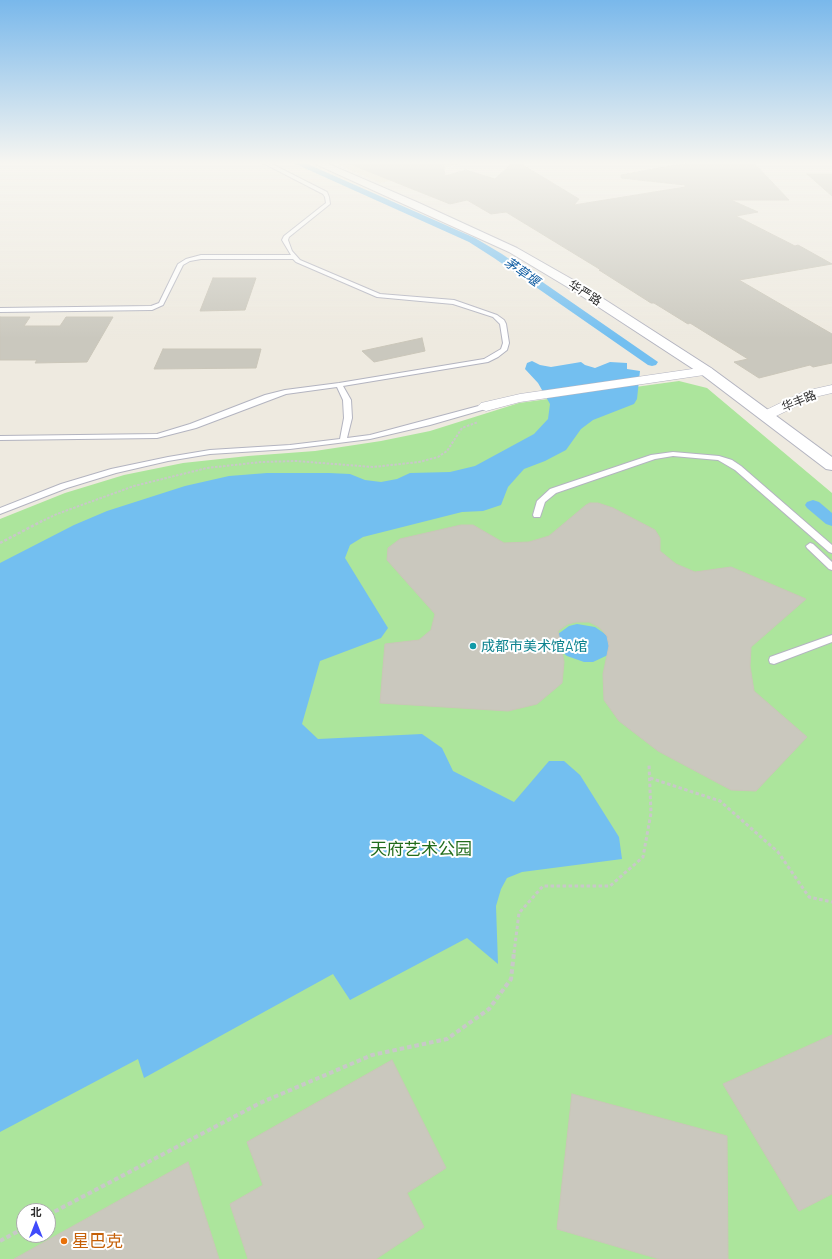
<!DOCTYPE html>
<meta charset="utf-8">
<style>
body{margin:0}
#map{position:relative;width:832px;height:1259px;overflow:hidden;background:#eeeae0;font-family:Barlow,"Noto Sans SC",sans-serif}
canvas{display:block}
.north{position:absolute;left:16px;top:1203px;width:40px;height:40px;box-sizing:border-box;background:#fff;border:1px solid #ababab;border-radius:50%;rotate:0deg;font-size:11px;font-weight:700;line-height:16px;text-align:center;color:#2d2d2d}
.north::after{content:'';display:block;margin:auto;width:14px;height:18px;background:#404bfb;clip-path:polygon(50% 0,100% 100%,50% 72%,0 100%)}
</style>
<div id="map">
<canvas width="832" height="1259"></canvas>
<div class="north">北</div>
</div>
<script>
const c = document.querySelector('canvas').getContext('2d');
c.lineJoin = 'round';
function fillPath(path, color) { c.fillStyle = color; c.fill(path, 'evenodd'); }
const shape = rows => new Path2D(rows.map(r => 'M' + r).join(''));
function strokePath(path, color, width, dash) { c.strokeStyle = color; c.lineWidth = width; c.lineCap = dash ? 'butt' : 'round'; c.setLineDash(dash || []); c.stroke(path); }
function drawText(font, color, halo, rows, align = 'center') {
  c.font = font + ' Barlow,"Noto Sans SC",sans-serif'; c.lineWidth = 4; c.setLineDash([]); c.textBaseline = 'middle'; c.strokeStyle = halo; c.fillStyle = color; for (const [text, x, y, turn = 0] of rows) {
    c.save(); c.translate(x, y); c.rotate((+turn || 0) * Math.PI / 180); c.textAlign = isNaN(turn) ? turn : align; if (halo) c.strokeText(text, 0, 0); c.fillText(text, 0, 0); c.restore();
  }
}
fillPath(shape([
 [340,162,470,162,380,183,339,165]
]), '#f0e9d0');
fillPath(shape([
 [679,381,707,388,832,493,832,1259,0,1259,0,519,65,493,124,475,183,463,248,456,315,451,381,441,430,431,519,403],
 [24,1211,48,1211,48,1235,24,1235]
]), '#ace59c');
fillPath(shape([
 [532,361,540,365,551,367,581,362,585,365,595,368,610,362,627,363,627,369,640,371,637,399,634,404,593,420,581,429,566,450,545,461,524,469,508,487,501,505,483,511,462,512,363,537,350,545,345,558,388,628,381,638,320,661,302,724,318,739,422,734,442,748,453,771,514,802,549,761,564,761,580,775,619,837,622,859,522,872,507,878,501,889,496,906,498,964,467,938,350,1000,333,974,144,1078,138,1059,0,1132,0,563,74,525,107,511,185,486,229,476,267,473,329,473,350,474,365,480,381,482,397,479,410,473,450,472,475,466,534,434,548,419,550,404,538,383,525,369,527,363],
 [577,624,595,627,608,636,611,643,608,655,593,662,584,662,567,656,561,651,558,634,569,626]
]), '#73bff0');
fillPath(shape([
 [291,162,303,162,475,238,502,254,658,362,656,365,652,366,648,365,494,258,469,242,291,162],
 [813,500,819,502,832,513,832,526,826,524,807,508,805,505,807,502,813,500]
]), '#73bff0');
const building = shape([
 [345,162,443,162,445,176,466,170,495,179,513,162,518,162,579,199,574,205,685,187,685,185,621,178,621,175,669,166,700,162,753,162,789,200,731,200,758,212,736,216,795,246,798,245,832,264,739,280,832,334,832,363,813,367,810,365,759,378,734,362,748,359,690,323,688,324,654,303,651,303,599,270,601,270,506,212,491,214,467,200,450,204,345,162],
 [807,174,832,174,832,196,807,174],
 [213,278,256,278,245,310,200,311,213,278],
 [0,317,30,317,24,326,60,326,66,317,113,317,87,362,35,363,37,360,0,360,0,317],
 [422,338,425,351,374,362,362,351,422,338],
 [163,349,261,349,256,368,154,369,163,349],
 [590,503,598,503,613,508,655,530,660,538,660,551,676,564,695,572,731,567,806,599,751,647,750,666,754,691,807,737,756,791,731,790,658,751,619,721,604,700,603,674,609,646,607,636,599,627,589,622,576,622,568,624,558,631,564,662,562,683,537,704,508,711,380,703,385,644,419,640,431,630,435,614,387,560,388,548,400,539,461,525,473,525,504,543,529,542,549,536,586,505,590,503],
 [832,1035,832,1194,799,1211,723,1084,832,1035],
 [392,1060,446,1168,407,1193,424,1227,376,1259,248,1259,230,1204,263,1185,247,1142,392,1060],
 [572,1094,727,1136,728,1259,659,1259,557,1229,572,1094],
 [188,1162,219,1259,14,1259,188,1162]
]);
fillPath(building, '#cac8be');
strokePath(building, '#cac6b9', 1);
const lane = shape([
 [261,162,270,163,327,192,329,197,330,204,289,237,288,240,292,251,300,260,380,294,454,300,497,315,504,320,506,324,509,343,507,350,498,357,488,362,343,386,351,400,352,418,347,438,370,435,486,404,489,404,489,408,430,425,370,439,290,449,210,454,168,461,116,473,67,488,0,514,0,508,61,484,111,469,168,457,210,450,290,445,340,439,344,418,343,400,337,387,286,394,196,428,157,438,0,440,0,436,157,434,190,424,265,395,285,390,339,383,484,359,501,349,503,343,500,324,493,317,453,304,377,297,296,262,293,259,201,259,190,261,183,265,163,305,152,310,0,312,0,308,151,306,159,303,178,264,186,259,201,255,291,255,282,240,284,236,322,206,326,203,325,197,323,194,261,162],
 [673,452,719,456,732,460,741,466,832,545,832,553,829,552,735,470,718,460,673,456,655,459,556,493,545,502,540,517,534,517,533,515,537,501,550,489,651,455,673,452],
 [810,543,813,544,832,562,832,570,829,569,807,548,806,546,810,543],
 [832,635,832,642,774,664,770,663,769,660,770,657,832,635]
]);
const street = shape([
 [706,367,711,368,713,371,711,374,520,402,486,411,481,409,478,406,481,403,520,394,706,367],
 [832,385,832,393,815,397,772,418,767,420,762,418,759,415,762,412,805,391,832,385]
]);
const secondary = shape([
 [311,162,324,162,419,203,517,248,582,285,711,368,832,457,832,470,826,469,701,374,574,291,509,252,311,162]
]);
strokePath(lane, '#b3b4c0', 2);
strokePath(street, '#b3b4c0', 1);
strokePath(secondary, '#b3b4c0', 2);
strokePath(shape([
 [40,522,57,514,134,486,207,468,261,462,296,461,373,467,419,462,438,457,447,451,462,428,478,422]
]), '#c8c8c8', 2, [2.5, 1.5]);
strokePath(shape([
 [0,543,42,521]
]), '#c8c8c8', 2.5, [3, 2]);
strokePath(shape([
 [650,778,720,801,778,852,809,897,832,902],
 [514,953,519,913,543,886,610,886,643,857,651,813,649,765]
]), '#c8c8c8', 3, [3.5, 2.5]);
strokePath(shape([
 [48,1215,260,1103,372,1055,447,1039,489,1009,511,979,514,952],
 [0,1241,24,1228]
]), '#c8c8c8', 4, [4.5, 3]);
fillPath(lane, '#fff');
fillPath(street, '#fff');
fillPath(secondary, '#fff');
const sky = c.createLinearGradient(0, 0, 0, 339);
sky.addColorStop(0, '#79b8eb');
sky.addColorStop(0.48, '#f7f6f1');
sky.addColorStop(1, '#f7f6f100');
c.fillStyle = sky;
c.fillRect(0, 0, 832, 339);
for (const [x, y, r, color] of [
 [473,646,4,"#0f9aa8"],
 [64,1241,4,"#e8710a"]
]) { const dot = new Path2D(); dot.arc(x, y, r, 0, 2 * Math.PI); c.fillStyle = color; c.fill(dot); strokePath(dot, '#fff', 1.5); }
drawText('12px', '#2d2d2d', '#fff', [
 ["华严路",585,293,32],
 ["华丰路",799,401,-22]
]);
drawText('italic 13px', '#0d5ba1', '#fff', [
 ["茅草堰",522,272,35]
]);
drawText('14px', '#0d838f', '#fff', [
 ["成都市美术馆A馆",481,646]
], 'left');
drawText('17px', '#216c1b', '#fff', [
 ["天府艺术公园",421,849]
]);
drawText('17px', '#c56008', '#fff', [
 ["星巴克",72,1241]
], 'left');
</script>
